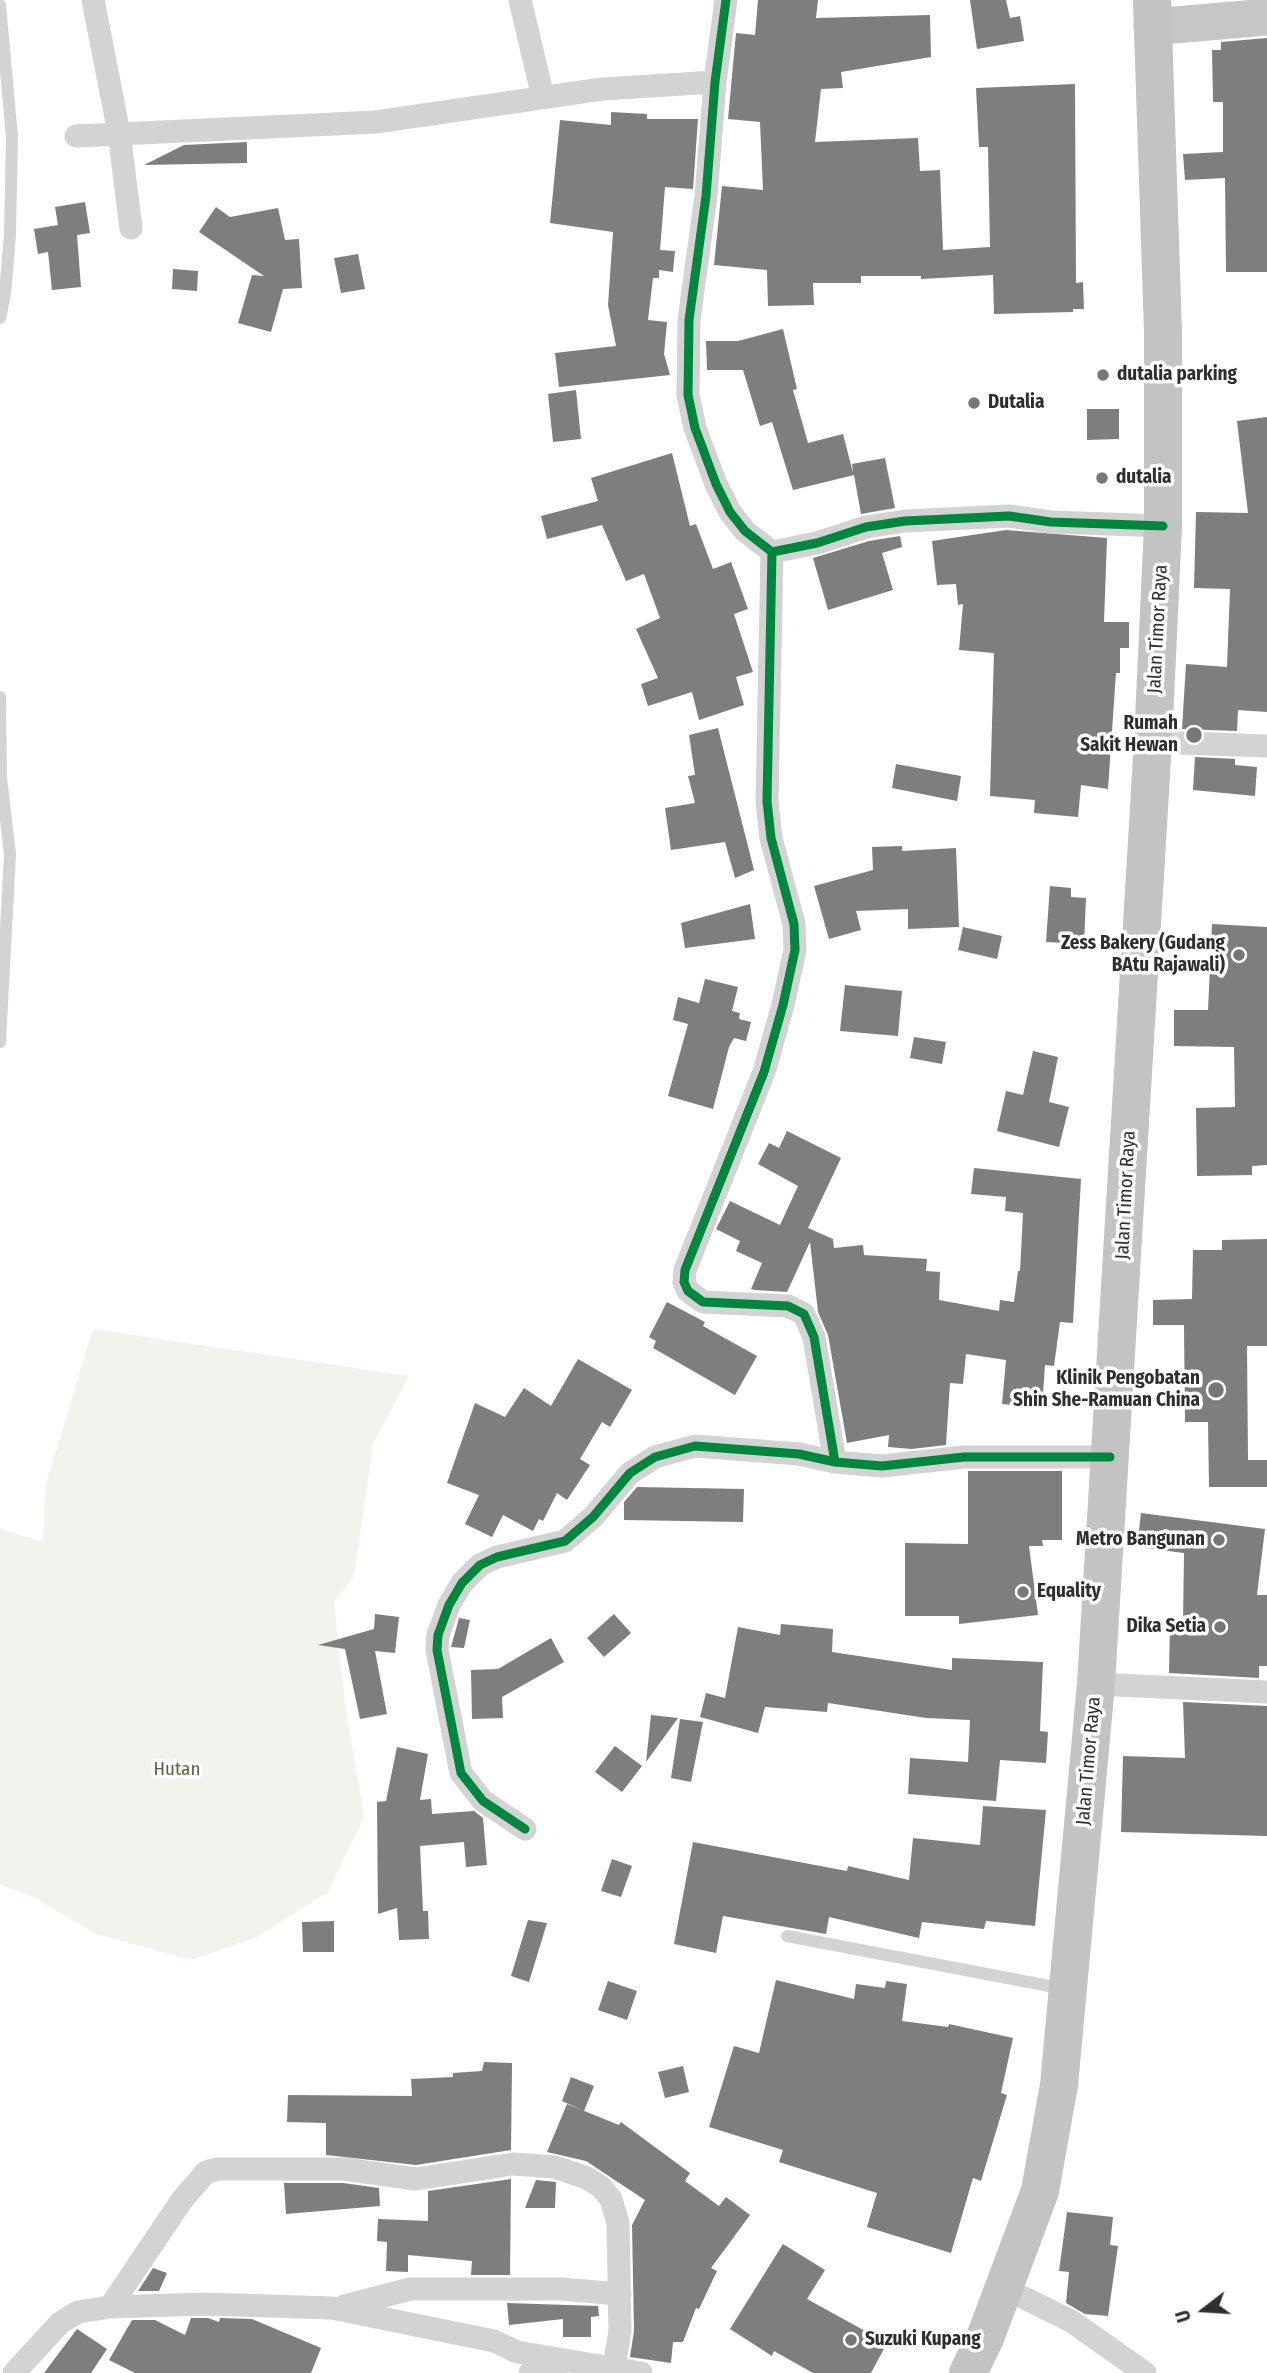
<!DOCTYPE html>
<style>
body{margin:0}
#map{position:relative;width:1267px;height:2373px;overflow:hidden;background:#fff;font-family:"Fira Sans Condensed",sans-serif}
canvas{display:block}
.north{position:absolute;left:1169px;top:2275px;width:70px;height:70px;-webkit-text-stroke:5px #fff;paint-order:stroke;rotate:253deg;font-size:19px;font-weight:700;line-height:28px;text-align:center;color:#2e2e2e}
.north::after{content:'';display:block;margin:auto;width:24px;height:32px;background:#2e2e2e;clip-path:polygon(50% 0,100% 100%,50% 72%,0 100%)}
</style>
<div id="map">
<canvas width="1267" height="2373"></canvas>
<div class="north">U</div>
</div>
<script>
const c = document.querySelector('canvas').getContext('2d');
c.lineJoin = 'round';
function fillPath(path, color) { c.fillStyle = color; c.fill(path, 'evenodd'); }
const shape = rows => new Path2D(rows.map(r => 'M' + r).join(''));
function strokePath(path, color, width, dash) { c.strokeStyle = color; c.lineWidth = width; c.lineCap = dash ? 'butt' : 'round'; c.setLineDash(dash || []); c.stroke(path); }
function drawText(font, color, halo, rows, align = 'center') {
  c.font = font + ' "Fira Sans Condensed",sans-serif'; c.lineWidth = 7; c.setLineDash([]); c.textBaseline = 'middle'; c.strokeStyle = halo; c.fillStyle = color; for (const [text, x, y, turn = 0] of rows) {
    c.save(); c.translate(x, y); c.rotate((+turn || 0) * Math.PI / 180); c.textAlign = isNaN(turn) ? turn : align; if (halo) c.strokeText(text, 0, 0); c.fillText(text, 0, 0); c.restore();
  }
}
fillPath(shape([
 [93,1329,409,1376,373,1444,354,1576,334,1602,346,1710,364,1817,328,1892,255,1938,191,1960,97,1934,33,1897,0,1885,0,1529,43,1542,45,1487]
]), '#f1f4ec');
fillPath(shape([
 [758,0,818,0,816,18,930,15,931,57,841,72,843,88,821,89,815,142,918,138,920,171,940,170,943,250,990,247,988,147,979,147,976,88,1075,84,1076,283,1083,282,1084,309,1073,309,1073,312,994,314,993,275,921,279,921,276,861,276,861,283,813,283,814,305,768,306,767,270,714,265,722,186,763,190,760,122,728,119,736,33,755,35],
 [970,0,1006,0,1010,18,1020,16,1024,41,977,49],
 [1267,38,1267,272,1226,272,1225,178,1185,180,1183,154,1223,152,1223,102,1213,102,1212,50,1221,50,1221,42],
 [611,112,647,114,647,119,698,119,693,189,665,187,660,250,675,251,673,272,659,270,659,278,653,278,648,320,667,322,664,354,670,375,559,387,555,353,616,346,608,305,613,232,550,223,560,120,611,125],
 [247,142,247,163,144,165,184,145],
 [85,202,90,233,77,235,81,287,52,290,48,252,38,254,34,229,58,225,55,207],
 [216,207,230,217,278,208,285,240,299,239,302,288,283,289,271,332,238,323,252,275,264,276,199,232],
 [358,254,365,289,341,293,334,258],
 [173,269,198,271,197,291,172,289],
 [783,329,797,389,793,390,808,443,843,434,853,473,852,464,885,458,895,508,861,514,854,475,793,490,772,422,760,426,743,370,707,370,706,341,738,341],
 [576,390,581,439,553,442,548,394],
 [1087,409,1119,409,1119,439,1087,440],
 [1267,417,1267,712,1238,710,1237,731,1182,729,1186,664,1227,667,1230,589,1194,588,1196,512,1248,513,1237,421],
 [672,453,690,526,696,524,713,569,731,562,748,609,734,614,753,672,736,677,744,705,699,720,692,692,648,706,641,684,658,678,636,629,660,618,644,574,626,581,602,525,547,539,541,516,598,501,591,478],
 [1006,530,1107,538,1104,622,1129,622,1129,648,1120,648,1120,673,1116,673,1108,789,1081,785,1078,817,1034,813,1035,800,990,796,994,653,959,650,963,604,958,605,956,584,937,585,932,541],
 [900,536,902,547,882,553,893,590,828,610,813,558,869,541],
 [718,728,754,870,735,878,725,842,671,850,665,808,695,803,688,776,695,775,689,735],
 [1195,757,1235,759,1235,765,1257,767,1255,796,1193,790],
 [896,764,961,776,957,801,892,788],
 [902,846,902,851,956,848,959,927,908,929,908,909,856,911,861,930,829,939,814,886,873,870,872,847],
 [1050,886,1071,888,1071,897,1086,898,1084,944,1046,942],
 [750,904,755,939,685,948,681,923],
 [1212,924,1267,927,1267,1165,1252,1166,1252,1175,1197,1176,1196,1108,1235,1107,1234,1047,1174,1046,1174,1010,1208,1010],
 [963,927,1002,936,997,959,958,950],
 [705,979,738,987,732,1011,740,1013,739,1019,751,1022,746,1041,734,1038,729,1047,713,1109,668,1096,688,1024,673,1020,678,997,699,1003],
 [845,985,902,991,898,1036,840,1031],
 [914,1037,946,1042,942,1064,910,1058],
 [1033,1051,1058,1057,1049,1102,1069,1107,1059,1147,997,1131,1006,1091,1023,1095],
 [787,1131,841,1158,808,1228,833,1239,834,1248,863,1245,864,1255,927,1259,926,1271,940,1272,939,1300,999,1311,1000,1300,1014,1302,1018,1271,1020,1271,1023,1213,1005,1211,1006,1197,971,1194,974,1168,1081,1179,1073,1323,1060,1322,1054,1366,1045,1365,1042,1408,1002,1404,1006,1360,966,1354,963,1384,950,1383,946,1445,912,1449,888,1447,889,1435,847,1443,828,1335,818,1312,810,1242,787,1292,755,1290,751,1289,762,1263,736,1251,740,1241,716,1229,730,1201,780,1225,798,1186,758,1164,769,1143,779,1148],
 [1267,1239,1267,1346,1247,1346,1248,1460,1267,1460,1267,1487,1209,1487,1208,1422,1185,1422,1184,1325,1153,1325,1153,1300,1192,1299,1193,1250,1222,1250,1222,1240],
 [667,1302,705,1322,703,1326,757,1356,735,1395,653,1348,656,1341,649,1337],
 [578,1359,632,1390,610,1427,602,1422,580,1459,590,1465,567,1500,557,1493,543,1521,539,1519,533,1531,503,1515,492,1537,465,1524,479,1495,447,1483,475,1403,505,1417,524,1388,551,1406],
 [968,1471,1062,1471,1062,1540,1042,1540,1043,1546,1029,1546,1038,1615,959,1624,959,1616,905,1616,905,1543,968,1544],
 [637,1487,744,1489,743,1522,624,1520,624,1502],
 [1141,1513,1265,1529,1257,1595,1267,1595,1267,1666,1259,1666,1259,1678,1169,1673,1170,1625,1183,1625,1184,1553,1137,1547],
 [375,1614,399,1617,395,1653,375,1651,387,1714,360,1719,345,1649,318,1645,374,1629],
 [614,1614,631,1633,604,1657,587,1638],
 [459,1618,470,1620,464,1648,451,1647],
 [781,1624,833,1629,832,1652,952,1670,952,1658,1043,1662,1040,1731,1048,1732,1046,1763,1000,1760,996,1801,908,1794,910,1758,968,1762,970,1720,926,1718,828,1703,827,1712,765,1707,758,1733,700,1717,706,1693,725,1698,738,1627,780,1635],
 [551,1638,564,1662,502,1697,503,1718,472,1719,471,1670,498,1669],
 [1183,1702,1267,1706,1267,1836,1121,1832,1123,1756,1185,1758],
 [651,1715,678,1718,646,1762],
 [680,1719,703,1722,691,1782,671,1778],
 [615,1746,642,1766,622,1792,595,1772],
 [397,1747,428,1754,420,1800,431,1799,432,1814,474,1811,483,1818,487,1865,466,1867,464,1842,420,1846,423,1911,428,1911,429,1939,399,1940,397,1908,378,1914,377,1802,386,1801],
 [983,1806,1046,1810,1035,1926,986,1921,984,1929,922,1922,919,1938,829,1917,826,1934,723,1916,716,1953,674,1944,693,1842,847,1871,848,1866,909,1880,913,1838,980,1845],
 [612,1859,632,1866,621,1897,601,1891],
 [528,1920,547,1923,529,1982,511,1976],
 [334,1921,334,1952,303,1952,302,1922],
 [776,1980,854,1999,856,1984,885,1988,886,1981,907,1984,902,2021,948,2027,949,2024,1013,2038,1001,2093,1007,2095,981,2181,973,2178,951,2253,867,2227,877,2193,779,2162,783,2150,709,2127,734,2046,759,2053],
 [608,1981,637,1991,627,2020,598,2010],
 [484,2062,512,2063,511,2150,416,2165,326,2155,326,2123,287,2122,288,2095,412,2096,411,2079,453,2077,453,2073,482,2071],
 [683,2066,689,2092,665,2098,658,2072],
 [571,2077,594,2086,584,2111,562,2101],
 [567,2104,619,2125,621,2122,690,2173,685,2181,719,2206,726,2197,750,2215,711,2268,717,2271,699,2309,696,2308,683,2342,673,2342,671,2363,630,2357,634,2331,632,2225,645,2200,586,2161,547,2152],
 [511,2179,510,2275,471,2275,472,2261,408,2255,408,2272,386,2271,387,2242,377,2241,378,2219,428,2221,428,2191],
 [536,2180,556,2182,555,2208,525,2208],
 [284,2183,343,2183,379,2188,380,2206,286,2214],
 [1067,2212,1113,2217,1110,2245,1118,2246,1108,2316,1085,2314,1066,2303,1069,2272,1059,2271],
 [783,2244,825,2270,807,2299,887,2343,871,2373,813,2373,774,2351,772,2356,730,2329],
 [153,2268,167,2273,159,2291,138,2291],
 [507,2303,598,2306,599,2316,591,2317,591,2337,563,2337,563,2319,509,2325],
 [191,2318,208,2318,219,2322,220,2318,252,2319,321,2348,311,2373,135,2373,109,2360,132,2320,155,2320,185,2335],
 [77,2329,107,2349,91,2373,44,2373]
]), '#7e7e7e');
strokePath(shape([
 [0,5,12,137,10,234,5,294,0,318],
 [0,697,1,778,10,854,0,1042],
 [787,1936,1065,1989]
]), '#d3d3d3', 12);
strokePath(shape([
 [93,0,119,133,131,228],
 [520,0,543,97],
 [726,0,715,82,706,196,689,320,688,395,695,428,716,484,730,512,745,531,772,552,817,543,866,527,905,521,1009,516,1051,522,1163,526],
 [76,136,376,122,602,89,715,82],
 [772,552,767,801,771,838,794,924,795,950,783,1005,764,1072,685,1270,684,1282,688,1291,703,1302,788,1306,804,1314,814,1337,835,1462],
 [1153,742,1267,746],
 [1096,1684,1267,1692],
 [525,1829,483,1801,461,1773,437,1650,438,1635,449,1605,462,1583,480,1565,497,1557,565,1541,593,1517,630,1473,655,1457,695,1446,799,1454,835,1462,882,1466,964,1457,1110,1457],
 [1004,2288,1071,2321,1145,2373],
 [345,2306,410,2289,561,2289,620,2294],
 [110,2307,182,2200,206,2172,218,2169,344,2169,416,2179,513,2164,555,2167,587,2178,601,2187,611,2199,618,2223,620,2331,614,2367],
 [14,2373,60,2323,78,2312,110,2307,205,2304,332,2308,494,2341,517,2352,641,2373],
 [530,2373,565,2361]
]), '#d3d3d3', 23);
strokePath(shape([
 [1152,27,1267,17]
]), '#c6c6c6', 37);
strokePath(shape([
 [968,2373,985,2338,1040,2191,1059,2085,1096,1684,1153,742,1163,526,1163,332,1152,0]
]), '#c3c3c3', 38);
strokePath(shape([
 [726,0,715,82,706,196,689,320,688,395,695,428,716,484,730,512,745,531,772,552,817,543,866,527,905,521,1009,516,1051,522,1163,526],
 [772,552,767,801,771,838,794,924,795,950,783,1005,764,1072,685,1270,684,1282,688,1291,703,1302,788,1306,804,1314,814,1337,835,1462],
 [525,1829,483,1801,461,1773,437,1650,438,1635,449,1605,462,1583,480,1565,497,1557,565,1541,593,1517,630,1473,655,1457,695,1446,799,1454,835,1462,882,1466,964,1457,1110,1457]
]), '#00873e', 9);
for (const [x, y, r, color] of [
 [1103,375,7,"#777"],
 [974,403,7,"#777"],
 [1102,478,7,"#777"],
 [1194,735,9,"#777"],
 [1239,955,7,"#777"],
 [1216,1390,9,"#777"],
 [1219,1540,7,"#777"],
 [1023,1592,7,"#777"],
 [1220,1627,7,"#777"],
 [851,2340,7,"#777"]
]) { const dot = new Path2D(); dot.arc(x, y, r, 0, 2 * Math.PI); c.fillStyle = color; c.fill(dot); strokePath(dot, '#fff', 2.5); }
drawText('bold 19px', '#2e2e2e', '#fff', [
 ["dutalia parking",1117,375],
 ["Dutalia",988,403],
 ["dutalia",1116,478],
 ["Rumah",1178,724,"right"],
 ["Sakit Hewan",1178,746,"right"],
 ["Zess Bakery (Gudang",1225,944,"right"],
 ["BAtu Rajawali)",1225,966,"right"],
 ["Klinik Pengobatan",1200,1379,"right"],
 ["Shin She-Ramuan China",1200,1401,"right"],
 ["Metro Bangunan",1205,1540,"right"],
 ["Equality",1037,1592],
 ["Dika Setia",1206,1627,"right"],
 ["Suzuki Kupang",865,2340]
], 'left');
drawText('19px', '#2e2e2e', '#fff', [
 ["Jalan Timor Raya",1158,629,-87],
 ["Jalan Timor Raya",1126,1195,-87],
 ["Jalan Timor Raya",1089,1761,-85]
]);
drawText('19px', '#54693c', '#fff', [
 ["Hutan",177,1770]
]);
</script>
